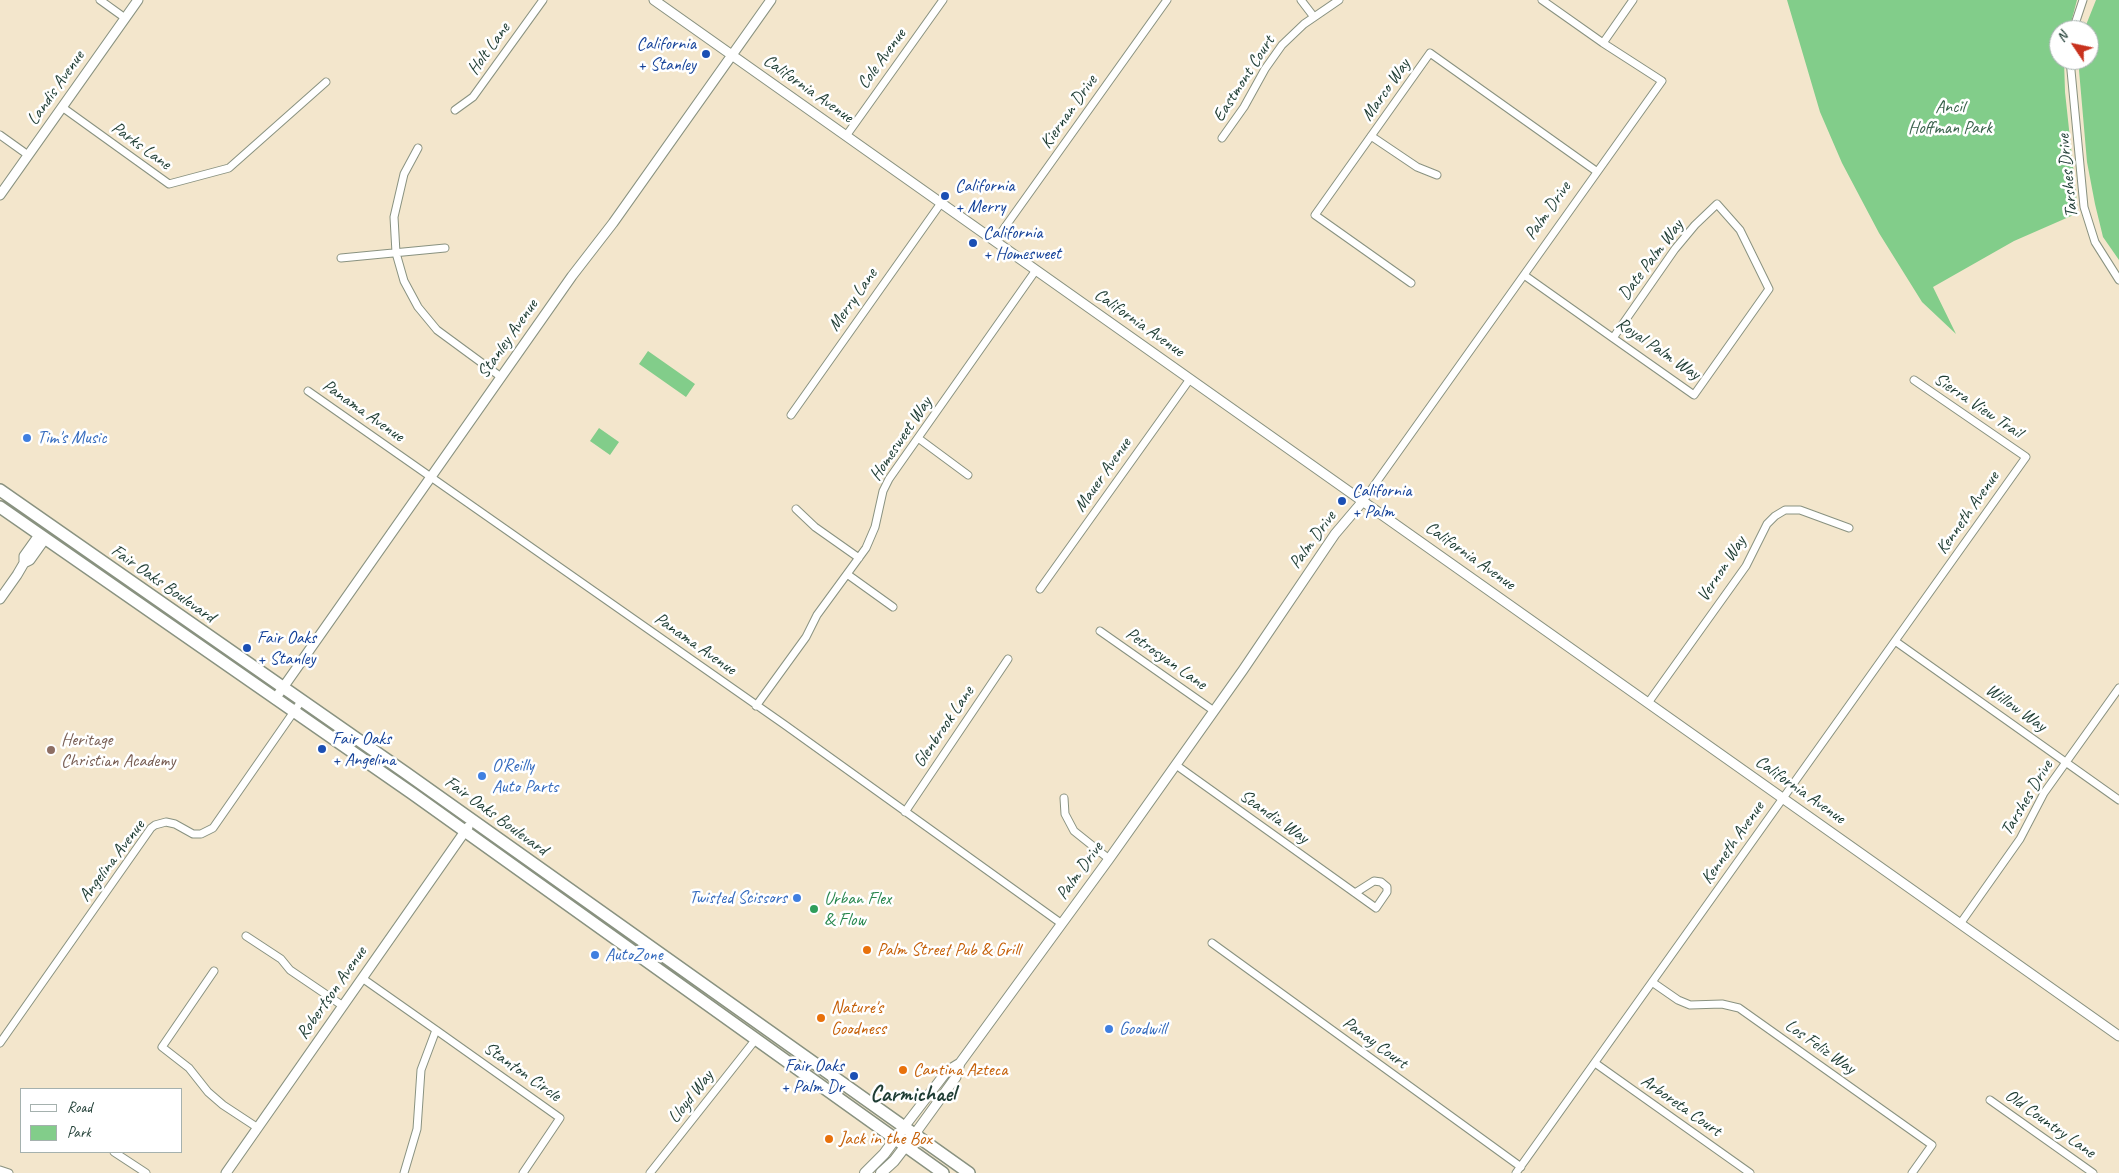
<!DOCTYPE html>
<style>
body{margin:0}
#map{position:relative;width:2119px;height:1173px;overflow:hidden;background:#f3e6cc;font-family:Caveat,sans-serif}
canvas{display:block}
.legend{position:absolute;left:20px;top:1088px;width:162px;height:65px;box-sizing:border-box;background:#fff;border:1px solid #a5b1ae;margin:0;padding:6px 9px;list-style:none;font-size:15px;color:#1f3d34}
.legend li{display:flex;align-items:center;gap:10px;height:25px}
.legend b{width:25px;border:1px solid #a5b1ae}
.north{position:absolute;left:2049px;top:20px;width:50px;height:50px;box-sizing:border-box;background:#fff;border:1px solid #a5b1ae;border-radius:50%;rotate:304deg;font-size:14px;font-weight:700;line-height:20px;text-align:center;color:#1f3d34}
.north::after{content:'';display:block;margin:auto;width:18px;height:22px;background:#c8321e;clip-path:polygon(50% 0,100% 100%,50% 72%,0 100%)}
</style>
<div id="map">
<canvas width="2119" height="1173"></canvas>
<ul class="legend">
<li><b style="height:6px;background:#fff"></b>Road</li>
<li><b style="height:14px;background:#82cd8a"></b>Park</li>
</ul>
<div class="north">N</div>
</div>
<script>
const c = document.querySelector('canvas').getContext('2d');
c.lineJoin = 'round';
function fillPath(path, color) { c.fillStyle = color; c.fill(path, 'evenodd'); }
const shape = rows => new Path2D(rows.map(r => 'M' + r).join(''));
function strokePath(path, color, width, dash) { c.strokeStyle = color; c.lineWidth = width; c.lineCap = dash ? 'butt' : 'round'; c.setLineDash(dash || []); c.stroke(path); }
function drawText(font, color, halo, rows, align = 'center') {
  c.font = font + ' Caveat,sans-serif'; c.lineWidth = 5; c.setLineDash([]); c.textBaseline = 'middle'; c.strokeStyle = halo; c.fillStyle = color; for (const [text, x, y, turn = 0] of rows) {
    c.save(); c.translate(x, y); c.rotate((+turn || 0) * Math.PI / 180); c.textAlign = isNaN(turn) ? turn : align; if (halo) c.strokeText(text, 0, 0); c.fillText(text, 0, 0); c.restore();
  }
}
fillPath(shape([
 [1787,0,2077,0,2069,30,2059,30,2059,60,2064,60,2065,92,2078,213,2014,241,1933,287,1956,334,1922,302,1879,233,1842,163,1820,112],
 [2096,0,2119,0,2119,260,2103,237,2095,204,2087,162,2079,70,2080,60,2089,60,2089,30,2084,30],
 [648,351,695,384,686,397,639,364],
 [599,428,619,442,610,455,590,441]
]), '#82cd8a');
const minor = shape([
 [100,0,125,18],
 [1301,0,1314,17],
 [2073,30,2083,0],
 [1603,43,1633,0],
 [2070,60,2084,207,2095,242,2119,280],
 [62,107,169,184,229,168,326,82],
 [455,110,473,97,543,0],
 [0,135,28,155],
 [846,136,943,0],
 [1371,136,1417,167,1437,175],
 [1222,138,1244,107,1265,69,1282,45,1304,24,1339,0],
 [418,148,404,174,394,217,396,253,404,281,418,307,437,330,501,377],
 [995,241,1167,0],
 [341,258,445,248],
 [1524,275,1613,338,1694,395,1769,289,1740,230,1717,204,1695,225,1675,249,1613,338],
 [1411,283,1315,215,1430,53,1596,171],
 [308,391,785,725,1062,924],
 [791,415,941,203],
 [918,438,968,475],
 [1363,501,1662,81,1603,43,1542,0],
 [796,509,815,527,859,558],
 [847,574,893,607],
 [1040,589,1190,379],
 [1100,631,1214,711],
 [1895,641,2119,800],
 [1648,703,1746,566,1767,524,1775,516,1785,510,1800,510,1849,528],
 [756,706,806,637,817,615,866,548,875,527,883,491,889,479,1036,270],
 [1176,765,1376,908,1387,892,1387,887,1381,882,1374,881,1355,893],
 [1064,798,1065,814,1074,831,1109,859],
 [905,812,1008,659],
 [1960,924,2020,839,2044,793,2119,688],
 [246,936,281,959,290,970,343,1006],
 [1212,943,1521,1167],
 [214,971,162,1047,189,1068,208,1092,223,1105,258,1128],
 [362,978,436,1030],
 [1652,982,1678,1000,1690,1005,1722,1004,1739,1008,1932,1145,1912,1173],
 [0,1043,151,828,155,825,166,822,175,824,193,834,201,834,213,828,302,700],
 [1595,1063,1750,1173],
 [1990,1100,2093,1173],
 [114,1152,146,1173],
 [0,1170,9,1173],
 [404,1173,417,1129,421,1070,436,1030,560,1118,523,1173],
 [650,1173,756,1039],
 [1516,1173,2026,457,1914,380]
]);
const tertiary = shape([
 [654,0,2119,1036],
 [0,195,138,0],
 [24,563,30,560,45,539],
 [0,599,17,575,24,563,24,556,39,535],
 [275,699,572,276,613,223,771,0],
 [904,1127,947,1071,960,1063],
 [914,1135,956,1077,960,1063,1109,859,1243,670,1335,534,1363,501],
 [226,1173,468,827]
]);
const secondary = shape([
 [865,1173,884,1154,904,1127],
 [881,1173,894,1161,914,1135]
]);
const primary = shape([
 [0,490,406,773,969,1173],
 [0,507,413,794,943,1173]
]);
strokePath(minor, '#899280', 9);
strokePath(tertiary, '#899280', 11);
strokePath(secondary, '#899280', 12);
strokePath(primary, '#899280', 14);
strokePath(minor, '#fff', 7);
strokePath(tertiary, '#fff', 9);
strokePath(secondary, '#fff', 10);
strokePath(primary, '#fff', 11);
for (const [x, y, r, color] of [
 [706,54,5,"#1a4fb4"],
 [945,196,5,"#1a4fb4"],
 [973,243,5,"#1a4fb4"],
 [27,438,5,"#3f7fe0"],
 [1342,501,5,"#1a4fb4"],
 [247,648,5,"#1a4fb4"],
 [322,749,5,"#1a4fb4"],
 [51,750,5,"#8d6e63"],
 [482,776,5,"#3f7fe0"],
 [797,898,5,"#3f7fe0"],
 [814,909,5,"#2e9e5b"],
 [867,950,5,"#e8710a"],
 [595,955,5,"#3f7fe0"],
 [821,1018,5,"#e8710a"],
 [1109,1029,5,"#3f7fe0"],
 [903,1070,5,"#e8710a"],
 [854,1076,5,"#1a4fb4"],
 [829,1139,5,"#e8710a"]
]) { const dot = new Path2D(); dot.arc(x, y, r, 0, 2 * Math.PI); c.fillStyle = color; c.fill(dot); strokePath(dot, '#fff', 2); }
drawText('18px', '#164399', '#fff', [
 ["California",696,44,"right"],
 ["+ Stanley",696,65,"right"],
 ["California",955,186],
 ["+ Merry",955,207],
 ["California",983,233],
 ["+ Homesweet",983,254],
 ["California",1352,491],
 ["+ Palm",1352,512],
 ["Fair Oaks",257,638],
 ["+ Stanley",257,659],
 ["Fair Oaks",332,739],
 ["+ Angelina",332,760],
 ["Fair Oaks",844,1066,"right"],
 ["+ Palm Dr",844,1087,"right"]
], 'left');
drawText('18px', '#1f3d34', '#fff', [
 ["Holt Lane",489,49,-54],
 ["Cole Avenue",882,59,-54],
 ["Eastmont Court",1244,79,-57],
 ["Landis Avenue",56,88,-55],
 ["California Avenue",808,89,35],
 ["Marco Way",1386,90,-55],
 ["Kiernan Drive",1069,112,-55],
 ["Parks Lane",141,146,36],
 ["Tarshes Drive",2068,176,-96],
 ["Palm Drive",1548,211,-55],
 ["Date Palm Way",1651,260,-53],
 ["Merry Lane",853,300,-55],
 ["California Avenue",1139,323,35],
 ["Stanley Avenue",508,339,-55],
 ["Royal Palm Way",1658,349,34],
 ["Sierra View Trail",1978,406,34],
 ["Panama Avenue",363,411,35],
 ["Homesweet Way",901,439,-56],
 ["Mauer Avenue",1103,475,-55],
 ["Kenneth Avenue",1968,513,-55],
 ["Palm Drive",1313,540,-54],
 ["California Avenue",1470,556,35],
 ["Vernon Way",1722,569,-57],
 ["Fair Oaks Boulevard",163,584,35],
 ["Panama Avenue",695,644,35],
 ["Petrosyan Lane",1166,659,35],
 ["Willow Way",2016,708,35],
 ["Glenbrook Lane",944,727,-56],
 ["California Avenue",1800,790,35],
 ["Tarshes Drive",2027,798,-59],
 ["Fair Oaks Boulevard",496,816,36],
 ["Scandia Way",1274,817,35],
 ["Kenneth Avenue",1733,843,-55],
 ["Angelina Avenue",112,861,-53],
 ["Palm Drive",1080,871,-54],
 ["Robertson Avenue",332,993,-55],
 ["Panay Court",1375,1043,36],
 ["Los Feliz Way",1820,1047,35],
 ["Stanton Circle",522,1072,35],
 ["Lloyd Way",691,1097,-52],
 ["Arboreta Court",1681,1106,35],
 ["Old Country Lane",2050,1124,35]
]);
drawText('18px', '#38614a', '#fff', [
 ["Ancil",1950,107],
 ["Hoffman Park",1950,128]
]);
drawText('18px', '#366cbe', '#fff', [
 ["Tim's Music",37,438],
 ["O'Reilly",492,766],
 ["Auto Parts",492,787],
 ["Twisted Scissors",787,898,"right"],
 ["AutoZone",605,955],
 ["Goodwill",1119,1029]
], 'left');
drawText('18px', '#785e54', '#fff', [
 ["Heritage",61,740],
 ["Christian Academy",61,761]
], 'left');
drawText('18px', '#27864d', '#fff', [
 ["Urban Flex",824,899],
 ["& Flow",824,920]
], 'left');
drawText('18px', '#c56008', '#fff', [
 ["Palm Street Pub & Grill",877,950],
 ["Nature's",831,1008],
 ["Goodness",831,1029],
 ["Cantina Azteca",913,1070],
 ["Jack in the Box",839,1139]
], 'left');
drawText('bold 22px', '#1f3d34', '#fff', [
 ["Carmichael",913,1095]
]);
</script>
